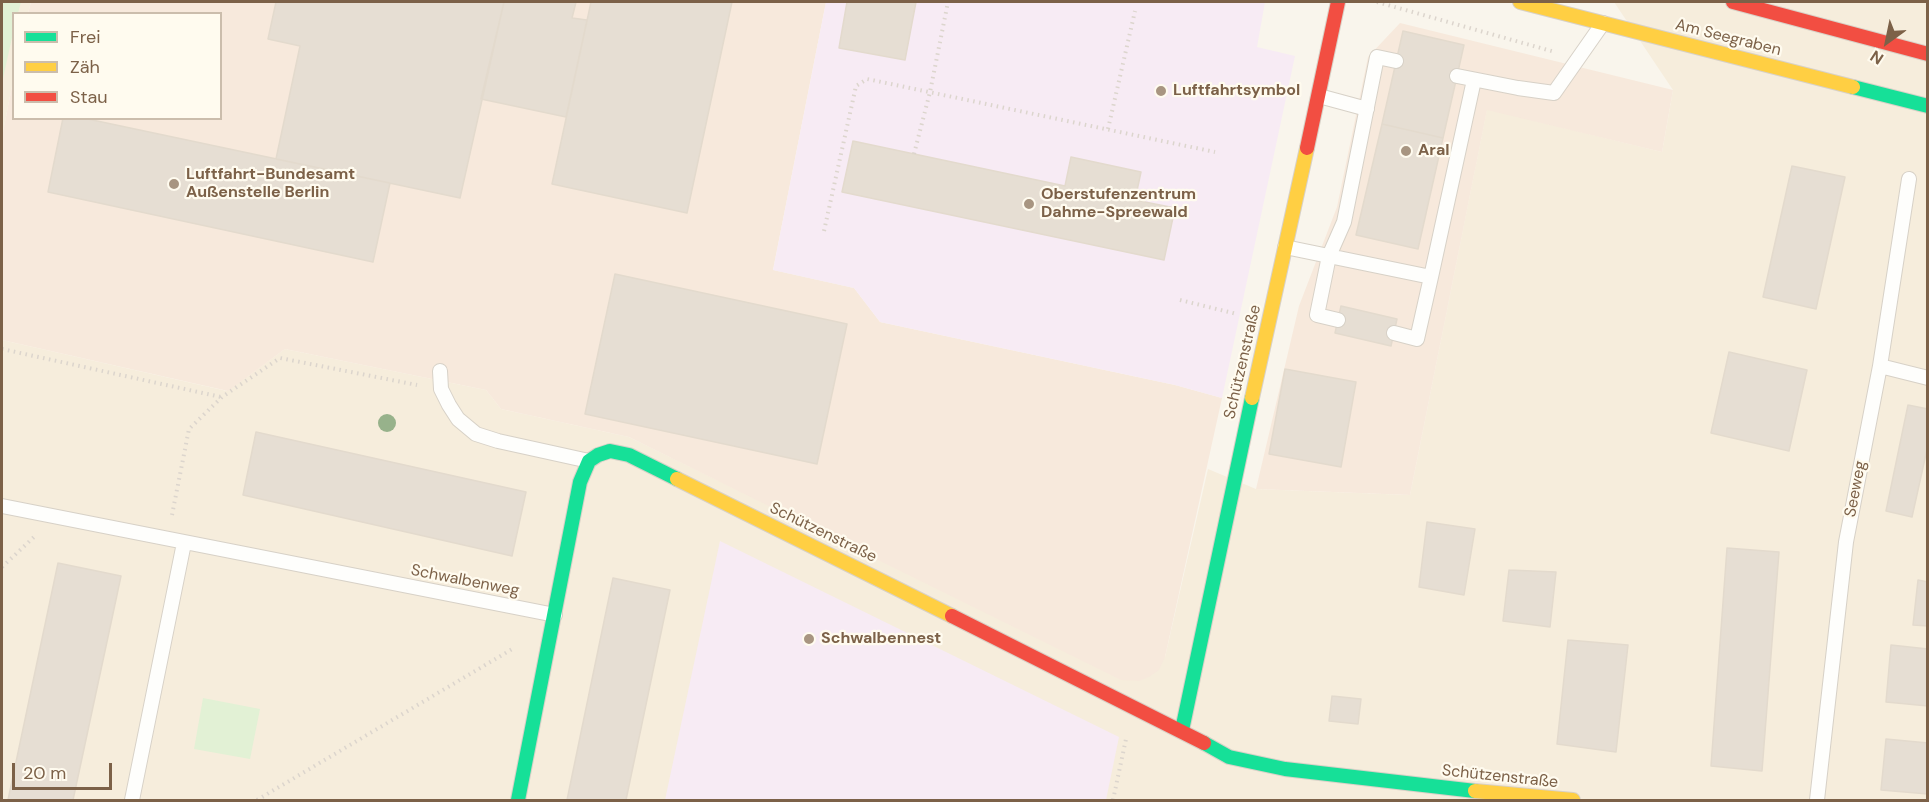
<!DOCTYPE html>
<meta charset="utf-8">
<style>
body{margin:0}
#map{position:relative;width:1929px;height:802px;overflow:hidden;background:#f9f5ec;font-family:"DM Sans",sans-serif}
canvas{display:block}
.frame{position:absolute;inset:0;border:3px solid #7c6148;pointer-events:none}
.legend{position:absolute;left:12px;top:12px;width:210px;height:108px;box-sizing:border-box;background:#fffbef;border:2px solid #cbbdac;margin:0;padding:8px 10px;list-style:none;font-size:18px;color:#7c6148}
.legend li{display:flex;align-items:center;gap:12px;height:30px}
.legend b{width:30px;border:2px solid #cbbdac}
.north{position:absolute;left:1857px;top:12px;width:60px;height:60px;-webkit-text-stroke:4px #fffbef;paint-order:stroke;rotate:213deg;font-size:16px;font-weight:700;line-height:24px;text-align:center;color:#7c6148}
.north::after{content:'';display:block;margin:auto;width:21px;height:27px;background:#7c6148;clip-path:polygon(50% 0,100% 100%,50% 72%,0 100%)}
.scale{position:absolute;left:12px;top:763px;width:100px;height:27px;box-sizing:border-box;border:3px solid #7c6148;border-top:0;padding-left:8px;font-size:18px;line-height:21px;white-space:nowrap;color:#7c6148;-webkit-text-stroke:4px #fffbef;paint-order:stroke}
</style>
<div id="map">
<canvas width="1929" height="802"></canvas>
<div class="frame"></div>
<ul class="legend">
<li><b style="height:8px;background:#16e098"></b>Frei</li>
<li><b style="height:8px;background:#ffcf43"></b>Zäh</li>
<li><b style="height:8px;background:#f24e42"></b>Stau</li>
</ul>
<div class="north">N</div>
<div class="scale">20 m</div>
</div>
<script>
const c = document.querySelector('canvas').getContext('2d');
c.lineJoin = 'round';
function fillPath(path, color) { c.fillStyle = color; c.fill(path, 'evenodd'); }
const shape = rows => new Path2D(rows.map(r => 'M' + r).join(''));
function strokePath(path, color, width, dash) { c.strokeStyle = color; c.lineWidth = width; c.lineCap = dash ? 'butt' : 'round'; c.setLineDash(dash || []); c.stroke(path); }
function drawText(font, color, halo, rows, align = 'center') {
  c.font = font + ' "DM Sans",sans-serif'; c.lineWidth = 4.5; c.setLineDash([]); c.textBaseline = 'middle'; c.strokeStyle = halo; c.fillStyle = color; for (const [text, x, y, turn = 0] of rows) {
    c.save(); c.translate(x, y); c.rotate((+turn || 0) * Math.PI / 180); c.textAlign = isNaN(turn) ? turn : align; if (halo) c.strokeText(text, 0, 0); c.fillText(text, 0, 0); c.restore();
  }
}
fillPath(shape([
 [2,2,31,2,28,13,14,14,13,81,2,137],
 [1614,2,1927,2,1927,800,2,800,2,340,227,391,285,349,486,390,501,409,629,437,842,541,1165,657,1208,469,1256,489,1410,495,1487,109,1662,152,1673,90]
]), '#f6eddc');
fillPath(shape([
 [31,2,826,2,773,270,854,288,880,322,1175,385,1222,398,1165,657,1159,670,1149,677,1139,681,1121,680,629,437,501,409,486,390,285,349,228,391,2,340,2,137,13,81,14,118,220,118,220,14,28,13],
 [1400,23,1673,90,1662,152,1487,110,1410,495,1256,489,1299,306,1337,207,1368,57]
]), '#f7e9dc');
fillPath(shape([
 [826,2,1265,2,1257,47,1295,56,1222,398,1175,385,880,322,854,288,773,270],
 [720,541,1119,737,1106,800,665,800]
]), '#f7ebf4');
fillPath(shape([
 [2,2,21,2,18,13,14,14,13,33,2,83],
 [203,698,260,709,250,759,194,749]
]), '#e2f1d5');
const building = shape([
 [276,2,504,2,460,198,276,159,300,46,268,39,276,2],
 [504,2,576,2,572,18,587,20,566,117,481,99,504,2],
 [591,2,732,2,687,213,552,184,591,2],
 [847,2,916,2,905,60,839,48,847,2],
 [1403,31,1464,45,1443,138,1382,124,1403,31],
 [63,118,83,118,390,183,373,262,48,192,63,118],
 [1382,124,1443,138,1418,249,1356,235,1382,124],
 [853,141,1065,186,1071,157,1141,172,1135,200,1175,208,1164,260,842,192,853,141],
 [1792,166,1845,177,1816,309,1763,297,1792,166],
 [615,274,847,324,817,464,585,414,615,274],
 [1341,306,1397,319,1391,346,1335,333,1341,306],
 [1729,352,1807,370,1789,451,1711,433,1729,352],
 [1285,369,1356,382,1341,467,1269,454,1285,369],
 [1908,405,1928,409,1928,445,1912,517,1886,511,1908,405],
 [256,432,526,492,512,556,243,495,256,432],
 [1427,522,1475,529,1464,595,1419,587,1427,522],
 [1727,548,1779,552,1762,771,1711,766,1727,548],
 [58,563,121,576,111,623,73,800,8,800,58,563],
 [1509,570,1556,572,1550,627,1503,621,1509,570],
 [613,578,670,590,626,800,567,800,613,578],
 [1918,580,1928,582,1928,626,1913,625,1918,580],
 [1568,640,1628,645,1616,752,1557,744,1568,640],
 [1891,645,1928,649,1928,706,1886,702,1891,645],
 [1332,696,1361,699,1358,724,1329,721,1332,696],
 [1886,739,1928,743,1928,794,1881,790,1886,739]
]);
fillPath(building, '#e6ded3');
strokePath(building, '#e3dacd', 1.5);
const lane = shape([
 [1457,76,1518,88,1554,93,1603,23],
 [1319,96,1367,109],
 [1285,247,1431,277,1474,80],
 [1338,320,1317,315,1329,256,1344,222,1377,57,1396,61],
 [1394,333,1417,339,1431,277],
 [1880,366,1928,378],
 [440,371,441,389,449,405,458,419,476,434,498,441,589,461],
 [2,506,555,615],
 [132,800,184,543],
 [1817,800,1846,542,1880,366,1909,179]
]);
const fast = shape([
 [1853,87,1928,106],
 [1182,730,1252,398],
 [1204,743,1229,757,1285,769,1475,791],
 [518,800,580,482,589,461,598,455,610,451,629,455,677,479]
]);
const slow = shape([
 [1520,2,1853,87],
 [1252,398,1307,148],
 [677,479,952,616],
 [1475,791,1573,800]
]);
const jam = shape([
 [1733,2,1928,54],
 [1307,148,1338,2],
 [952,616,1204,743]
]);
strokePath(lane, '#d7d1c7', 16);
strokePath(fast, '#d8d1c7', 16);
strokePath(slow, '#d8d1c7', 16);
strokePath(jam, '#d8d1c7', 16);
strokePath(shape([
 [1377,2,1555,52],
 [1108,129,1135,11],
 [914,154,930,92,948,2],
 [824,231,856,86,867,79,1215,152],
 [1180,300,1237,314],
 [2,349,221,397],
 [172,515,189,429,222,397,280,358,417,385],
 [2,567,34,537],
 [257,800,514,648],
 [1113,800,1126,739]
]), '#dcd5cd', 4, [1.5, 4.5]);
strokePath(lane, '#fefefc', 14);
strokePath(fast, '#16e098', 14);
strokePath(slow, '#ffcf43', 14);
strokePath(jam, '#f24e42', 14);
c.fillStyle = '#97b28b';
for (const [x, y] of [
 [387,423]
]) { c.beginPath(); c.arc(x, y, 9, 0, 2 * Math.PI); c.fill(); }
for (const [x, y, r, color] of [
 [1161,91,6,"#a89581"],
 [1406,151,6,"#a89581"],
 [174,184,6,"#a89581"],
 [1029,204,6,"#a89581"],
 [809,639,6,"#a89581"]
]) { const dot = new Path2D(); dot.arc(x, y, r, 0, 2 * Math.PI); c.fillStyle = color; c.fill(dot); strokePath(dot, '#fffbef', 2); }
drawText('16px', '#7c6148', '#fffbef', [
 ["Am Seegraben",1728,38,14],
 ["Schützenstraße",1243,362,-77],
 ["Seeweg",1856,489,-79],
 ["Schützenstraße",823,533,26],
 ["Schwalbenweg",465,581,11],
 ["Schützenstraße",1500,777,6]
]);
drawText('bold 16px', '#7c6148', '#fffbef', [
 ["Luftfahrtsymbol",1173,91],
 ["Aral",1418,151],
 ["Luftfahrt-Bundesamt",186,175],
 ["Außenstelle Berlin",186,193],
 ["Oberstufenzentrum",1041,195],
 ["Dahme-Spreewald",1041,213],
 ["Schwalbennest",821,639]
], 'left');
</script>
